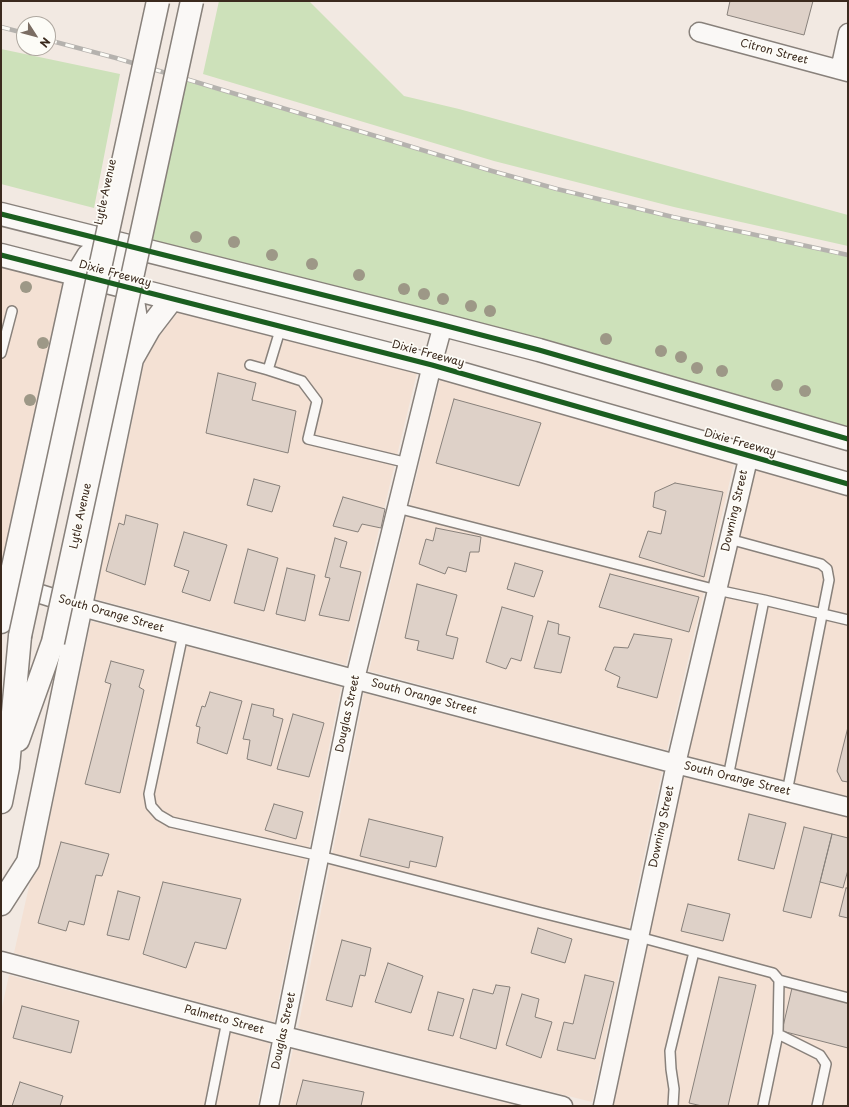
<!DOCTYPE html>
<style>
body{margin:0}
#map{position:relative;width:849px;height:1107px;overflow:hidden;background:#f2e9e2;font-family:"Playpen Sans",sans-serif}
canvas{display:block}
.frame{position:absolute;inset:0;border:2px solid #3b2a1e;pointer-events:none}
.north{position:absolute;left:16px;top:16px;width:40px;height:40px;box-sizing:border-box;background:#fdfcf7;border:1px solid #afa8a0;border-radius:50%;rotate:126deg;font-size:11px;font-weight:700;line-height:16px;text-align:center;color:#3b2a1e}
.north::after{content:'';display:block;margin:auto;width:14px;height:18px;background:#7b6d63;clip-path:polygon(50% 0,100% 100%,50% 72%,0 100%)}
</style>
<div id="map">
<canvas width="849" height="1107"></canvas>
<div class="frame"></div>
<div class="north">N</div>
</div>
<script>
const c = document.querySelector('canvas').getContext('2d');
c.lineJoin = 'round';
function fillPath(path, color) { c.fillStyle = color; c.fill(path, 'evenodd'); }
const shape = rows => new Path2D(rows.map(r => 'M' + r).join(''));
function strokePath(path, color, width, dash) { c.strokeStyle = color; c.lineWidth = width; c.lineCap = dash ? 'butt' : 'round'; c.setLineDash(dash || []); c.stroke(path); }
function drawText(font, color, halo, rows, align = 'center') {
  c.font = font + ' "Playpen Sans",sans-serif'; c.lineWidth = 3.5; c.setLineDash([]); c.textBaseline = 'middle'; c.strokeStyle = halo; c.fillStyle = color; for (const [text, x, y, turn = 0] of rows) {
    c.save(); c.translate(x, y); c.rotate((+turn || 0) * Math.PI / 180); c.textAlign = isNaN(turn) ? turn : align; if (halo) c.strokeText(text, 0, 0); c.fillText(text, 0, 0); c.restore();
  }
}
fillPath(shape([
 [1,266,63,282,1,567],
 [178,312,417,373,346,665,95,599,144,363,159,336],
 [440,379,734,463,667,750,369,671],
 [749,455,848,484,848,1106,603,1106],
 [91,621,341,687,274,1022,14,953,30,882,40,865],
 [364,693,662,771,592,1102,298,1028],
 [9,975,270,1043,257,1106,1,1106,1,1012],
 [293,1049,518,1106,281,1106]
]), '#f4e1d4');
fillPath(shape([
 [219,1,309,1,404,96,459,109,848,215,848,246,674,207,494,161,203,74],
 [1,49,120,74,94,208,1,184],
 [175,76,492,171,673,217,848,255,848,439,143,250]
]), '#cde1ba');
const building = shape([
 [730,1,813,1,804,35,727,15,730,1],
 [218,373,256,383,252,400,296,411,288,453,206,433,218,373],
 [454,399,541,423,519,486,436,463,454,399],
 [254,479,280,486,272,512,247,505,254,479],
 [675,483,723,492,704,577,639,557,648,531,661,534,666,511,653,507,655,492,675,483],
 [343,497,385,509,381,528,362,524,358,532,333,526,343,497],
 [126,515,158,524,145,585,106,571,119,523,124,525,126,515],
 [436,528,481,537,479,552,470,552,466,572,448,567,445,574,419,564,426,539,433,541,436,528],
 [184,532,227,545,210,601,182,592,189,571,174,566,184,532],
 [335,538,347,542,340,567,361,572,349,621,319,615,330,578,325,577,335,538],
 [248,549,278,558,264,611,234,603,248,549],
 [515,563,543,571,534,597,507,589,515,563],
 [287,568,315,575,305,621,276,614,287,568],
 [610,574,699,597,689,632,599,607,610,574],
 [417,584,457,595,446,635,458,638,453,659,417,650,419,641,405,638,417,584],
 [502,607,533,616,521,661,511,658,506,669,486,662,502,607],
 [548,621,559,624,558,634,570,637,561,673,534,668,548,621],
 [634,634,672,639,657,698,617,687,620,677,605,670,614,647,628,648,634,634],
 [111,661,144,670,139,687,144,690,120,793,85,784,111,684,105,682,111,661],
 [210,692,242,701,227,754,197,743,200,727,196,726,202,706,205,707,210,692],
 [252,704,274,709,273,716,283,719,271,766,247,759,250,740,243,739,252,704],
 [293,714,324,723,309,777,277,769,293,714],
 [848,727,848,782,842,781,837,771,848,727],
 [274,804,303,812,296,839,265,830,274,804],
 [749,814,786,823,774,869,738,860,749,814],
 [369,819,443,837,436,867,410,861,409,868,360,856,369,819],
 [804,827,832,834,811,918,783,911,804,827],
 [832,834,848,838,848,870,843,888,820,882,832,834],
 [61,842,109,854,102,876,96,875,84,925,69,921,66,931,38,923,61,842],
 [163,882,241,899,226,949,195,942,186,968,143,954,163,882],
 [846,888,848,888,848,918,839,916,846,888],
 [118,891,140,897,129,940,107,935,118,891],
 [688,904,730,914,723,941,681,931,688,904],
 [538,928,572,939,565,963,531,953,538,928],
 [342,940,371,948,365,976,360,975,352,1007,326,1000,342,940],
 [388,963,423,976,411,1013,375,1002,388,963],
 [585,975,614,982,595,1059,557,1050,564,1022,573,1024,585,975],
 [719,977,756,985,728,1106,702,1106,689,1103,719,977],
 [496,985,510,987,496,1049,460,1038,473,989,493,994,496,985],
 [792,988,848,1002,848,1048,782,1031,792,988],
 [438,992,464,999,453,1036,428,1030,438,992],
 [522,994,539,999,535,1017,552,1022,541,1058,506,1045,522,994],
 [22,1006,79,1021,71,1053,13,1038,22,1006],
 [303,1080,364,1092,361,1106,296,1106,303,1080],
 [20,1082,63,1096,60,1106,12,1106,20,1082]
]);
fillPath(building, '#ded1c8');
strokePath(building, '#88817b', 1);
const lane = shape([
 [281,327,268,370,302,381,317,401,308,439,408,463],
 [1,353,12,311],
 [250,365,268,370],
 [397,508,717,590,764,600,728,777],
 [729,539,821,564,827,569,829,580,787,792],
 [764,600,848,620],
 [183,634,149,794,151,806,159,815,171,822,320,856,538,912,639,937,773,973,779,980,778,1034,820,1055,826,1064,817,1106],
 [779,980,848,998],
 [210,1106,227,1021],
 [673,1106,674,1089,671,1069,670,1051,694,952],
 [763,1106,778,1034]
]);
const street = shape([
 [699,32,848,72],
 [840,70,848,33],
 [18,587,82,607,183,634,676,764,848,807],
 [1,961,284,1036,563,1106],
 [269,1106,355,679,432,365,443,325],
 [603,1106,676,764,749,455]
]);
const secondary = shape([
 [18,740,53,642],
 [1,802,8,767,20,636]
]);
const primary = shape([
 [1,214,443,325,539,350,848,439],
 [106,241,122,265,131,288,136,319,133,349],
 [1,255,432,365,848,484],
 [1,622,77,274,88,256,106,241],
 [1,904,28,862,132,359,149,329,172,299]
]);
strokePath(lane, '#88817b', 12);
strokePath(street, '#88817b', 21);
strokePath(secondary, '#88817b', 25);
strokePath(primary, '#88817b', 25);
strokePath(lane, '#faf8f6', 9);
strokePath(street, '#faf8f6', 18);
strokePath(secondary, '#faf8f6', 22);
strokePath(primary, '#faf8f6', 22);
const rail = shape([
 [1,27,24,33],
 [48,40,116,58,492,171,557,189,673,217,848,255]
]);
strokePath(rail, '#b5b2ae', 4.5);
strokePath(rail, '#fdfcf7', 3, [9]);
const secondaryBridge = shape([
 [20,636,158,1],
 [53,642,192,1]
]);
strokePath(secondaryBridge, '#88817b', 25, []);
strokePath(secondaryBridge, '#faf8f6', 22);
strokePath(shape([
 [1,214,443,325,539,350,848,439],
 [1,255,432,365,848,484]
]), '#1b5e20', 5);
c.fillStyle = '#9d9887';
for (const [x, y] of [
 [196,237],
 [234,242],
 [272,255],
 [312,264],
 [359,275],
 [26,287],
 [404,289],
 [424,294],
 [443,299],
 [471,306],
 [490,311],
 [606,339],
 [43,343],
 [661,351],
 [681,357],
 [697,368],
 [722,371],
 [777,385],
 [805,391],
 [30,400]
]) { c.beginPath(); c.arc(x, y, 6, 0, 2 * Math.PI); c.fill(); }
drawText('11px', '#3b2a1e', '#fdfcf7', [
 ["Citron Street",774,52,15],
 ["Lytle Avenue",106,192,-78],
 ["Dixie Freeway",115,274,15],
 ["Dixie Freeway",428,354,15],
 ["Dixie Freeway",740,443,16],
 ["Downing Street",735,511,-77],
 ["Lytle Avenue",81,516,-78],
 ["South Orange Street",111,614,16],
 ["South Orange Street",424,697,15],
 ["Douglas Street",348,714,-78],
 ["South Orange Street",737,779,14],
 ["Downing Street",662,827,-78],
 ["Palmetto Street",224,1020,15],
 ["Douglas Street",284,1031,-78]
]);
</script>
